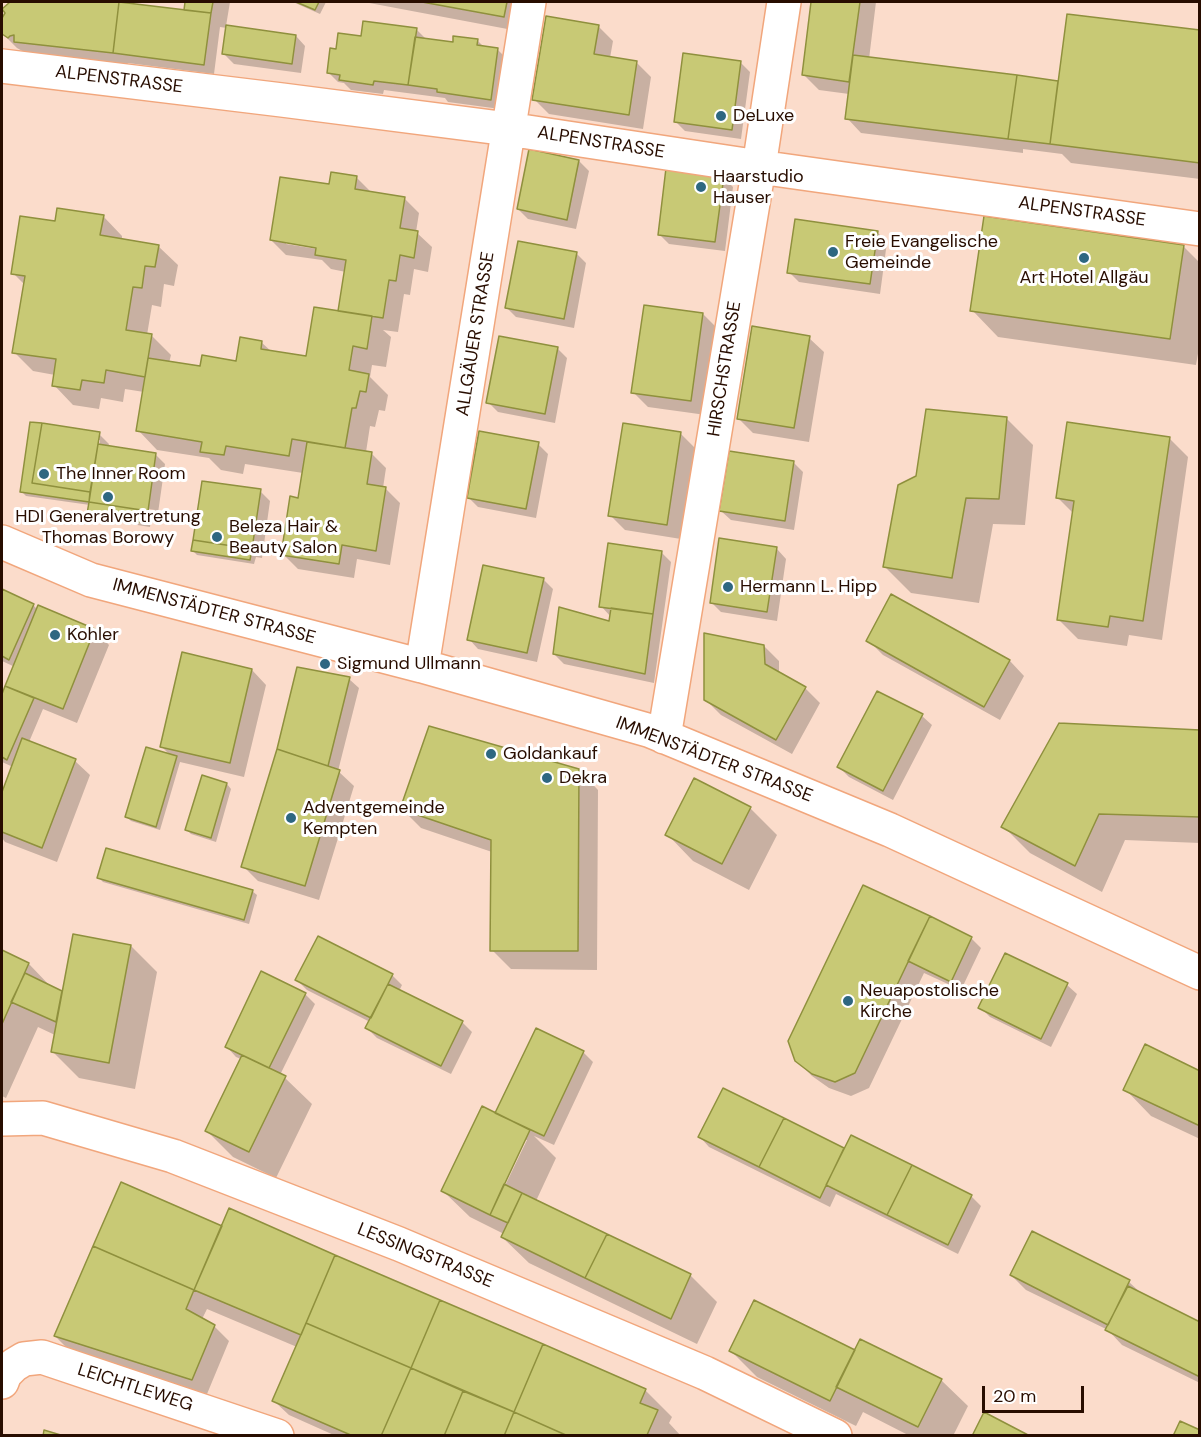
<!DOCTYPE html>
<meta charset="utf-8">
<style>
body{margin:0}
#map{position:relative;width:1201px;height:1437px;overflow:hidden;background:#fbdccb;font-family:"DM Sans",sans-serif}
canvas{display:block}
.frame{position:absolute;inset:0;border:3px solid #280d00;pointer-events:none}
.scale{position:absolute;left:982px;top:1386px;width:102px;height:27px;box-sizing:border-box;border:3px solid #280d00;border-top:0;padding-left:8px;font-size:18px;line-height:21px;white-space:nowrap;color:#280d00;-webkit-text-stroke:4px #fff;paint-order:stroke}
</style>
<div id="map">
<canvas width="1201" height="1437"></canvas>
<div class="frame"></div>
<div class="scale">20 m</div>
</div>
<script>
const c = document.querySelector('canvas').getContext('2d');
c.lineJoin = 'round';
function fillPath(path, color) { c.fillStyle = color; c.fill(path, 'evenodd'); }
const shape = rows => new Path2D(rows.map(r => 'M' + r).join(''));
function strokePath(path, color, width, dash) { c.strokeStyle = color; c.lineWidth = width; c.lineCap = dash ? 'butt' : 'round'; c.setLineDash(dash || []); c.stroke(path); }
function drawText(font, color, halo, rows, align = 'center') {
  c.font = font + ' "DM Sans",sans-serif'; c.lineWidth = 6; c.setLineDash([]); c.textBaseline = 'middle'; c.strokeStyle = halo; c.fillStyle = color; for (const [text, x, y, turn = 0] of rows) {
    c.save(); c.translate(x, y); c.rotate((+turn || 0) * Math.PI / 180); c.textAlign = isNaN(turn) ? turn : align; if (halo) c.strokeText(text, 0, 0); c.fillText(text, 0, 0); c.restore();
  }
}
fillPath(shape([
 [12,2,114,2,113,2,185,12,187,2,230,2,226,26,296,36,305,46,301,73,234,64,224,54,227,28,220,27,214,74,128,63,127,67,30,56,25,51,24,52,17,48,2,33,2,20,7,13,4,9],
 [293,2,326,2,320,14],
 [364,2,523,2,518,31],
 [813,2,876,2,869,59,1057,82,1059,84,1200,31,1200,179,1071,163,1062,154,1023,149,1023,153,861,133,847,118,849,94,819,90,804,75],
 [598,26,613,41,610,58,636,62,651,77,643,129,549,114,534,99],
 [416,29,426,39,454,44,478,41,485,48,497,49,507,59,500,109,448,102,445,98,384,90,383,94,351,90,344,83,338,82,328,72,338,51,362,38],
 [740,62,750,72,741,139,685,131,675,121],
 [579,161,589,171,576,229,528,219,518,209],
 [356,177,371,192,404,198,419,213,416,232,432,247,428,272,414,269,410,295,404,294,398,332,383,330,391,337,386,367,372,365,370,377,388,395,385,411,379,410,375,427,370,426,366,452,371,453,386,468,383,488,385,488,400,503,390,565,357,559,354,578,298,569,283,554,299,500,303,473,245,464,243,474,221,470,209,458,157,450,138,430,144,392,125,389,123,402,101,398,99,409,73,405,54,385,55,375,33,371,14,352,25,285,13,273,56,223,103,216,122,236,122,240,158,246,178,265,174,286,164,284,161,307,152,305,147,335,151,335,171,355,169,363,201,368,237,362,261,342,272,352,308,358,343,313,346,272,331,269,322,260,286,255,271,240,330,186],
 [286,241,324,247,323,250,286,244],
 [723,177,733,187,725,251,669,244,659,234],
 [877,232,887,242,880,294,799,282,789,272],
 [1183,246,1200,263,1200,342,1196,365,998,337,972,310],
 [576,253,586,263,574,328,516,317,506,307],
 [703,314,718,329,706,415,648,407,633,392],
 [809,338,824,352,809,442,753,433,738,418],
 [557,348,567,358,555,423,498,412,488,402],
 [1006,418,1033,445,1025,525,993,524,979,603,911,593,884,566,918,477],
 [624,425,681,434,696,449,681,539,625,530,610,515],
 [99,434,109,444,108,447,155,454,165,464,157,520,151,519,150,527,93,518,89,514,90,505,26,496,21,491],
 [97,440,100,440,98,452,95,451],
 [99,502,155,510,155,513,99,505],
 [1169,438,1188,457,1162,640,1129,635,1127,646,1078,639,1058,619,1074,514,1058,498],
 [538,444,548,454,536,518,478,507,468,497],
 [793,462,803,472,794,530,731,520,721,511],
 [260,491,270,501,262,558,256,557,254,564,197,555,193,551],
 [777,549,786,559,777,621,721,612,711,602],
 [661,552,671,562,654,683,564,664,554,654,610,622,611,617,601,606],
 [543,579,553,589,537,662,478,649,469,639],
 [2,590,33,605,38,610,39,607,95,630,109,645,77,723,43,709,29,742,75,761,90,775,57,862,5,842,2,838,2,797,13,767,2,762,2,698,15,667,2,661],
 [892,596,1010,661,1024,676,1000,720,883,655,868,640],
 [764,646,779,661,779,673,805,688,820,703,792,754,721,715,706,700],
 [298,669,349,679,359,688,338,771,354,786,319,900,258,881,243,866,279,750],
 [252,670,266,685,244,777,180,762,160,830,131,821,127,817,171,756,161,746],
 [878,693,922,716,932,725,893,800,849,777,839,767],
 [1200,732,1200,843,1125,840,1102,892,1030,853,1003,826],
 [579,770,598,790,597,970,511,969,492,950,492,852,421,828,402,809],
 [203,777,227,784,231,789,216,842,191,834,186,829],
 [750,808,777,835,749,890,693,861,667,834],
 [99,878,252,891,257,895,249,924,103,882],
 [864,887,971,938,981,948,961,990,924,973,869,1088,851,1096,829,1088,812,1076,796,1060],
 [131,946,157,972,135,1089,79,1078,52,1051,55,1035,38,1027,6,1098,2,1096,2,952,29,964,52,988,63,993],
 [392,975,402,985,399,991,462,1022,472,1032,451,1074,377,1038,367,1028,370,1022,307,990,297,980],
 [1067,985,1077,994,1051,1047,990,1017,980,1007],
 [305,994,315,1004,280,1075,285,1078,312,1104,276,1178,233,1157,206,1130,241,1059,236,1057,227,1047],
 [583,1052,593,1062,554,1145,534,1136,556,1158,536,1201,691,1276,717,1302,697,1344,529,1263,502,1237,504,1234,470,1217,443,1191,496,1115],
 [524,1140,527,1140,502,1192,499,1191],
 [1200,1073,1200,1139,1151,1116,1125,1089],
 [724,1090,845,1150,851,1137,971,1196,981,1206,958,1254,836,1194,830,1207,709,1147,700,1137],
 [223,1228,645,1390,672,1417,669,1423,681,1436,336,1436,289,1415,274,1401,297,1347,207,1309,202,1319,214,1326,229,1341,207,1394,70,1351,55,1336],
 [1011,1275,1129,1282,1143,1295,1200,1324,1200,1383,1122,1345,1108,1330,1026,1290],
 [731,1351,941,1380,968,1406,953,1436,910,1436,863,1412,856,1426,757,1377]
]), '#0003');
const building = shape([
 [10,2,119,2,113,53,14,42,14,35,10,36,8,38,2,34,2,18,5,13,2,9,10,2],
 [119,2,211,13,204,65,113,53,119,2],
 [185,2,213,2,211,13,184,10,185,2],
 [296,2,319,2,315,10,296,2],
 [422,2,507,2,504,17,422,2],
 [811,2,860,2,849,82,802,75,811,2],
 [1067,14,1200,30,1200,163,1050,144,1067,14],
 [546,16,599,25,594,54,637,61,629,115,532,100,546,16],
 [363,21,417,28,408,85,374,81,373,85,339,80,340,75,327,73,330,48,336,49,338,33,361,36,363,21],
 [226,25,296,35,292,64,222,54,226,25],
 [453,36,478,39,477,45,498,48,491,100,437,92,437,89,408,85,415,37,453,42,453,36],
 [683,53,741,61,732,130,674,122,683,53],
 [853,55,1017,75,1008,139,845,119,853,55],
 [1017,75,1058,81,1050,144,1008,139,1017,75],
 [529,149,579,160,567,220,517,209,529,149],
 [666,168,724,176,715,242,658,235,666,168],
 [331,172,357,176,355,189,405,197,400,228,418,231,414,258,400,255,396,281,389,280,383,318,338,311,346,260,315,255,316,248,270,240,280,177,329,184,331,172],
 [57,208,104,215,100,235,159,245,155,267,145,266,142,288,133,287,126,330,152,334,145,377,106,370,104,383,82,380,80,390,52,386,56,359,12,353,25,276,11,274,20,216,55,221,57,208],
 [984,216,1184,245,1170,339,970,311,984,216],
 [795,219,878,231,870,284,787,273,795,219],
 [518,241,577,252,564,319,505,308,518,241],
 [644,305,703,313,691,401,631,393,644,305],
 [314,307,372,316,367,349,353,346,349,370,369,374,366,392,360,391,356,408,352,408,345,448,292,439,289,456,226,446,224,455,200,452,202,442,136,431,148,358,200,366,202,355,236,361,240,337,262,341,261,349,306,356,314,307],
 [752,326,810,336,794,428,737,419,752,326],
 [499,336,558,347,545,414,486,403,499,336],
 [926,409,1007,417,999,499,966,498,952,578,883,567,898,485,916,476,926,409],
 [30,422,42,423,32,483,90,492,89,502,20,492,30,422],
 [1067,422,1170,437,1143,621,1110,616,1108,627,1057,620,1074,501,1056,498,1067,422],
 [42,423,100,432,90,492,32,483,42,423],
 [623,423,681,432,667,525,608,516,623,423],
 [479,431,539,442,526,509,467,498,479,431],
 [307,442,372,452,367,484,386,487,376,551,342,545,339,564,281,555,290,496,298,498,307,442],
 [98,444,156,453,148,511,89,502,98,444],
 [729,451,794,461,785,521,719,511,729,451],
 [202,481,261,489,252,549,193,540,202,481],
 [89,502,148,511,146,523,87,514,89,502],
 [719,538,777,547,767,612,710,603,719,538],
 [193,540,252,549,250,560,191,551,193,540],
 [608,543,662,551,653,614,599,607,608,543],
 [483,565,544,578,527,653,467,640,483,565],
 [2,589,34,604,9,660,2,656,2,589],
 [891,594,1010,660,984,707,866,641,891,594],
 [38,605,95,629,63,709,5,686,38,605],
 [559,607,609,621,611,608,653,614,645,674,553,654,559,607],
 [704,633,764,645,765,664,806,687,776,740,704,700,704,633],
 [182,652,252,669,230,763,160,747,182,652],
 [297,667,350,677,328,766,277,749,297,667],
 [5,686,34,698,7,760,2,757,2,694,5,686],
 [877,691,923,714,883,791,837,767,877,691],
 [1059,723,1200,730,1200,817,1099,814,1075,866,1001,827,1059,723],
 [429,726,579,769,578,951,490,951,491,840,400,809,429,726],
 [22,738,76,759,42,848,2,832,2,792,22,738],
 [146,747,177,756,156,827,125,817,146,747],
 [277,749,340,770,305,886,241,867,277,749],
 [202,775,227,783,211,838,185,830,202,775],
 [694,778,751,807,722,864,665,835,694,778],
 [106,848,253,890,244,920,97,878,106,848],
 [863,885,930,916,855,1073,835,1082,812,1074,795,1061,788,1041,863,885],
 [930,916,972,937,951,982,908,961,930,916],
 [73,934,131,945,109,1063,51,1052,73,934],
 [318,936,393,974,371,1018,295,980,318,936],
 [2,950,29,963,2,1024,2,950],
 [1005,953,1068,983,1041,1039,978,1008,1005,953],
 [261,971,306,993,269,1068,225,1047,261,971],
 [25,973,62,991,56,1022,11,1002,25,973],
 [388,984,463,1021,441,1066,365,1028,388,984],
 [536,1028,584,1051,544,1136,495,1113,536,1028],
 [1145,1044,1200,1071,1200,1126,1123,1090,1145,1044],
 [242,1055,286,1076,249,1152,205,1131,242,1055],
 [723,1088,784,1118,759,1167,698,1137,723,1088],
 [482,1106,530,1130,490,1215,441,1191,482,1106],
 [784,1118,844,1148,820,1198,759,1167,784,1118],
 [851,1135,912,1165,887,1215,826,1185,851,1135],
 [912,1165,972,1195,948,1245,887,1215,912,1165],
 [121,1182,222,1226,194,1290,93,1246,121,1182],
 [504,1184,522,1193,508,1223,490,1215,504,1184],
 [522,1193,607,1234,585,1278,501,1237,522,1193],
 [229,1208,335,1255,301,1335,194,1290,229,1208],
 [1032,1231,1130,1280,1108,1325,1010,1275,1032,1231],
 [607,1234,691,1274,671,1319,585,1278,607,1234],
 [93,1246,194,1290,186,1309,215,1325,192,1380,54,1336,93,1246],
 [335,1255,440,1300,411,1368,306,1323,335,1255],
 [1128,1286,1200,1322,1200,1377,1105,1330,1128,1286],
 [440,1300,543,1344,514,1412,411,1368,440,1300],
 [754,1300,855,1350,830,1401,729,1351,754,1300],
 [306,1323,411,1368,381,1436,353,1436,272,1401,306,1323],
 [860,1339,942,1379,918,1427,836,1387,860,1339],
 [543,1344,646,1389,640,1403,658,1410,647,1435,649,1436,568,1436,514,1412,543,1344],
 [411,1368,463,1391,444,1436,381,1436,411,1368],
 [463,1391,514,1412,504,1436,444,1436,463,1391],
 [514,1412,568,1436,504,1436,514,1412],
 [984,1412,1030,1436,972,1436,984,1412],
 [1180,1421,1200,1430,1200,1436,1173,1436,1180,1421],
 [44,1430,64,1436,43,1436,44,1430]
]);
fillPath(building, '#c8c975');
strokePath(building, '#8f903d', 1.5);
const minor = shape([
 [2,66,282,100,508,129,759,167,1200,229],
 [2,542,91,580,422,666,651,731,890,830,1200,973],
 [422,666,529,2],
 [664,737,759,167,784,2],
 [2,1119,43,1118,173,1156,399,1244,705,1373,835,1436],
 [2,1382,5,1374,14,1365,24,1359,42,1357,277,1436]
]);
strokePath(minor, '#f1a67c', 36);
strokePath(minor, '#fff', 33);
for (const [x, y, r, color] of [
 [721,116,6,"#2e6781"],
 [701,187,6,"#2e6781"],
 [833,252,6,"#2e6781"],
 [1084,258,6,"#2e6781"],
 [44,474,6,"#2e6781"],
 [108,497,6,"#2e6781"],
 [217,537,6,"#2e6781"],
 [728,587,6,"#2e6781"],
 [55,635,6,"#2e6781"],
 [325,664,6,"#2e6781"],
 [491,754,6,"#2e6781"],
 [547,778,6,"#2e6781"],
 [291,818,6,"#2e6781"],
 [848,1001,6,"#2e6781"]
]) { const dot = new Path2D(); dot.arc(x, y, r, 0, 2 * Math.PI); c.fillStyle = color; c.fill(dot); strokePath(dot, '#fff', 2); }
drawText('18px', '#280d00', '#fff', [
 ["ALPENSTRASSE",119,80,7],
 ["ALPENSTRASSE",601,143,9],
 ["ALPENSTRASSE",1082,212,8],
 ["ALLGÄUER STRASSE",476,334,-81],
 ["HIRSCHSTRASSE",725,369,-81],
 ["IMMENSTÄDTER STRASSE",214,612,15],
 ["IMMENSTÄDTER STRASSE",714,760,21],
 ["LESSINGSTRASSE",425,1256,22],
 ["LEICHTLEWEG",135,1388,18]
]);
drawText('18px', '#280d00', '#fff', [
 ["DeLuxe",733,116],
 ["Haarstudio",713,177],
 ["Hauser",713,198],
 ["Freie Evangelische",845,242],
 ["Gemeinde",845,263],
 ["Art Hotel Allgäu",1084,278,"center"],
 ["The Inner Room",56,474],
 ["HDI Generalvertretung",108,517,"center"],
 ["Thomas Borowy",108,538,"center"],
 ["Beleza Hair &",229,527],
 ["Beauty Salon",229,548],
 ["Hermann L. Hipp",740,587],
 ["Kohler",67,635],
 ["Sigmund Ullmann",337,664],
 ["Goldankauf",503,754],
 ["Dekra",559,778],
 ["Adventgemeinde",303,808],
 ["Kempten",303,829],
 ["Neuapostolische",860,991],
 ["Kirche",860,1012]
], 'left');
</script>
